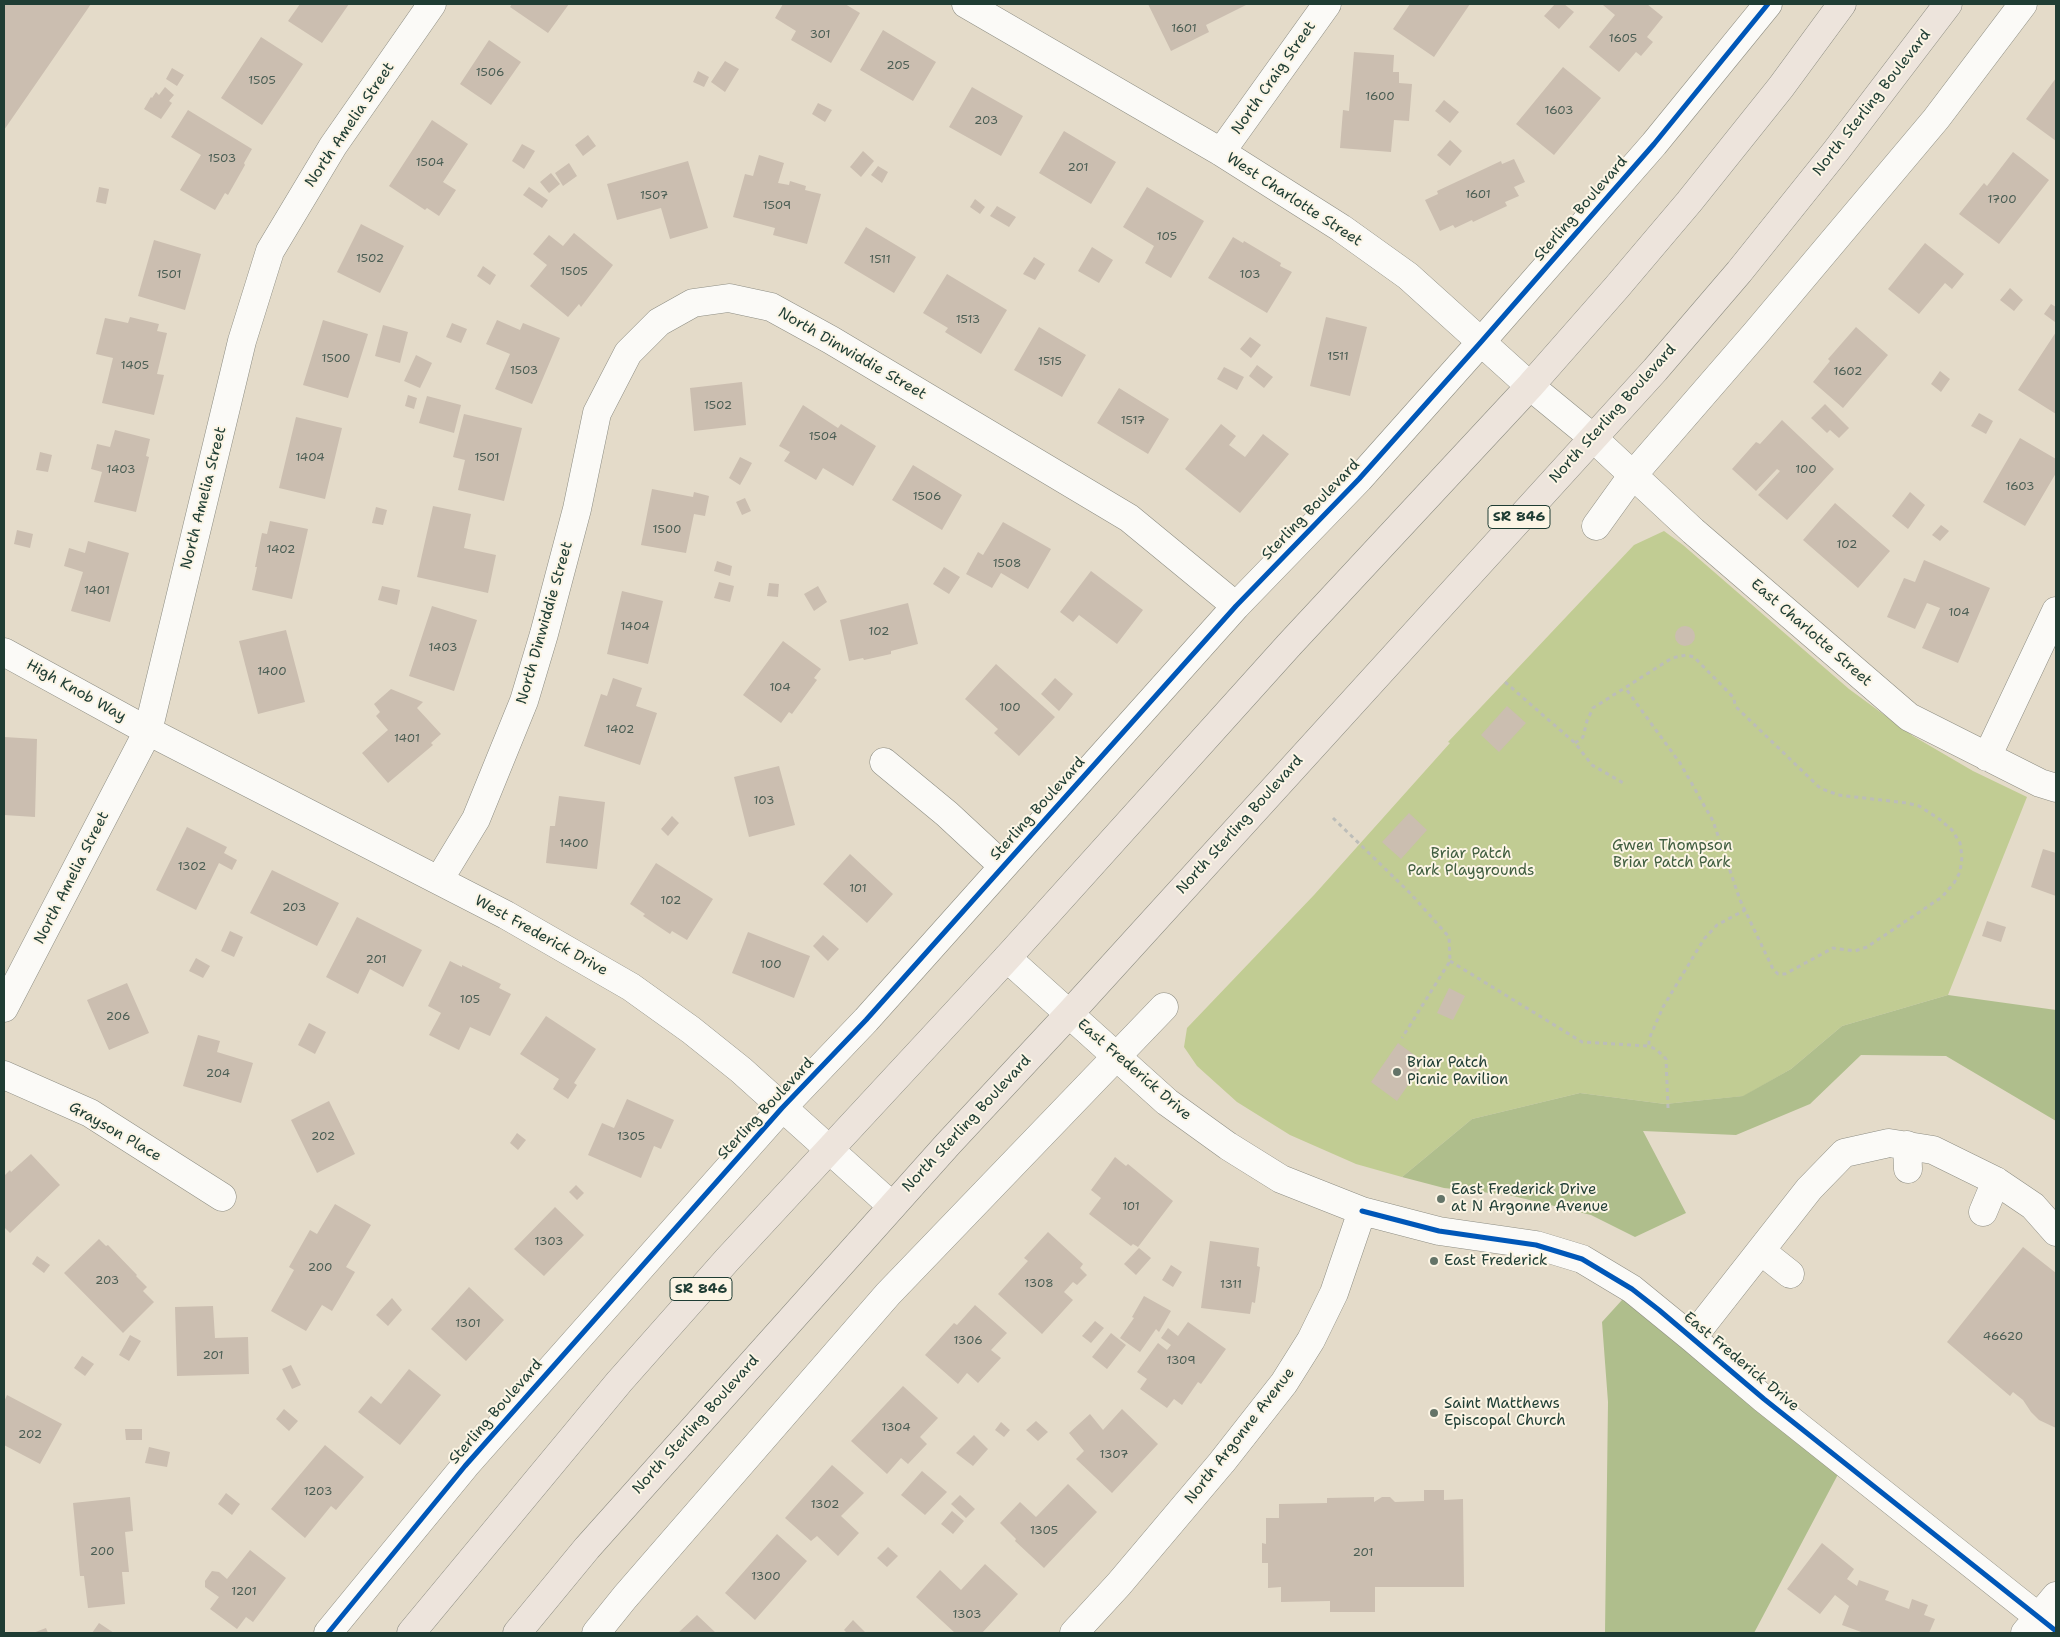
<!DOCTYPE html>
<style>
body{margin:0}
#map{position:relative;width:2060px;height:1637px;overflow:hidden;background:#e4dbc9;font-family:"Shantell Sans",sans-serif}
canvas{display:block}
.frame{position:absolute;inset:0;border:5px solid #1f3d34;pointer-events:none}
</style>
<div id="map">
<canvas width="2060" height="1637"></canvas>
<div class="frame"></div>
</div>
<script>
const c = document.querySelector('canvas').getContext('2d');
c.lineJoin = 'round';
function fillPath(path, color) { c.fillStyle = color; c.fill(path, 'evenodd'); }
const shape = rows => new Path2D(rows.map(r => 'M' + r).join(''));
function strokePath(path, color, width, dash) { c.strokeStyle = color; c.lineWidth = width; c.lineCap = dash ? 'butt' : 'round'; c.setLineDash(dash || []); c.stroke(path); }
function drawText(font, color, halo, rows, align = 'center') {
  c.font = font + ' "Shantell Sans",sans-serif'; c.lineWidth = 4; c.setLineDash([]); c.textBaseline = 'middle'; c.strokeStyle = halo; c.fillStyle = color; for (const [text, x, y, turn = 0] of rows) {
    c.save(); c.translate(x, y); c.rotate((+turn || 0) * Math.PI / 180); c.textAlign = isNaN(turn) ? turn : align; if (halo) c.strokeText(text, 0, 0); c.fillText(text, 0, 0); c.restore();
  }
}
fillPath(shape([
 [1664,531,1683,545,1849,689,1913,736,1973,771,2027,797,1948,995,1842,1026,1791,1069,1744,1096,1665,1104,1580,1093,1472,1119,1402,1177,1356,1164,1290,1135,1237,1102,1197,1066,1184,1047,1187,1028,1314,895,1450,743,1448,742,1634,545]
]), '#c1cc93');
fillPath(shape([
 [1948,995,2056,1010,2056,1121,1946,1056,1861,1055,1810,1104,1736,1135,1643,1131,1686,1213,1635,1237,1591,1215,1509,1195,1444,1188,1402,1177,1472,1119,1580,1093,1665,1104,1743,1096,1791,1069,1842,1026],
 [1632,1289,1844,1463,1754,1633,1605,1633,1608,1402,1602,1322]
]), '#afbe8c');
fillPath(shape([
 [4,4,91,4,4,130],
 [300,4,349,4,322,43,288,21],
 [512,4,569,4,548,33,510,7],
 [783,4,845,4,860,13,831,63,791,40,796,31,775,18],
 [1148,4,1248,4,1206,25,1209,32,1171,51],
 [1410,4,1470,4,1434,57,1393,29],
 [1555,4,1564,4,1574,12,1559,29,1544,16],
 [1604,4,1647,4,1663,17,1647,37,1653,42,1641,56,1636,52,1619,72,1589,47,1615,15,1603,5],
 [883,30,936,62,913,101,860,70],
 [261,37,303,64,262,125,221,98],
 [489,40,521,62,491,105,460,84],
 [1354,52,1394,55,1393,72,1399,72,1399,83,1412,84,1409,121,1394,120,1391,152,1340,148,1343,110,1349,111],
 [725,61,739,69,725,92,711,82],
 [1563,67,1601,98,1554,155,1516,124],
 [172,68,184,75,177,86,166,79],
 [698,71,709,77,704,87,693,82],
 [2056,78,2056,141,2026,119],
 [165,87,174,95,169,101,172,103,161,119,144,109,151,97,152,98,156,92,159,95],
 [972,87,1023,116,1001,156,949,127],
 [1444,100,1459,112,1450,123,1435,111],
 [818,103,832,110,825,122,812,114],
 [188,110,252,149,244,163,245,165,228,195,225,193,215,210,180,190,201,155,171,137],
 [432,120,468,144,443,182,456,190,439,216,427,208,425,210,389,186],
 [1064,131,1116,162,1091,204,1039,173],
 [588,135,596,146,583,156,575,145],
 [1450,140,1462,151,1450,166,1437,155],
 [522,144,535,151,524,169,512,161],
 [863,151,874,161,861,177,850,167],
 [2013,152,2049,180,1999,244,1959,214,1984,183,1987,186],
 [759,155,784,163,778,183,789,185,790,181,806,186,805,190,821,194,807,244,773,235,775,228,733,217,745,174,753,176],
 [1514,159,1525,182,1514,187,1519,196,1505,202,1507,206,1473,222,1472,220,1455,228,1453,225,1440,231,1425,200,1438,194,1437,191,1501,161,1502,164],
 [688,161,708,228,670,239,661,208,617,220,607,184],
 [569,163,577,176,563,186,555,173],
 [878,166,888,172,882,183,871,175],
 [551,173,560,184,549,193,540,182],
 [99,187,109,189,106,204,96,202],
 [529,187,548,200,542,208,523,195],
 [1147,187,1204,221,1171,278,1145,263,1154,246,1123,227],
 [975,199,985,207,980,214,970,207],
 [997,206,1016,217,1009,227,990,216],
 [361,224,404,246,380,293,337,272],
 [866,227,916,257,894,293,844,263],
 [574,233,613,265,581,307,579,304,568,317,530,286,547,265,533,254,549,235,563,246],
 [1233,237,1243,243,1244,241,1281,263,1280,266,1292,272,1267,313,1208,278],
 [154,240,201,254,185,310,138,296],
 [1925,243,1964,274,1952,289,1945,283,1919,314,1888,289],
 [1092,247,1113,260,1099,283,1078,271],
 [1034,257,1045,264,1035,280,1023,274],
 [483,266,496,275,490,285,477,276],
 [947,274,1007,310,981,354,945,332,948,328,923,313],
 [2010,288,2023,300,2014,311,2000,300],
 [2051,304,2056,307,2055,322,2044,314],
 [130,317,159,324,157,331,167,333,157,374,164,375,154,415,102,403,113,358,96,354,105,318,128,323],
 [1326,317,1367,327,1350,396,1310,386],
 [323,320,368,334,348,398,303,385],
 [497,320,520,330,523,323,560,338,532,404,495,389,510,354,486,344],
 [452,323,467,329,461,343,446,337],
 [383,325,408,332,400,363,375,356],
 [1039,327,1086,355,1062,397,1014,370],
 [1856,327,1888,355,1843,408,1813,382,1830,361,1828,359],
 [2056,332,2056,414,2018,390],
 [1250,337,1261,345,1251,358,1240,349],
 [416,355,432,363,420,388,404,381],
 [1257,365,1273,377,1264,388,1249,376],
 [1224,367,1244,377,1237,390,1217,379],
 [1940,371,1950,379,1941,392,1931,384],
 [742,382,746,425,694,431,690,388],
 [1119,388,1169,419,1148,454,1097,423],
 [408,395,417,398,414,409,405,406],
 [427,396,461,405,454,433,419,423],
 [1825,404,1849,428,1839,438,1830,430,1827,433,1811,418],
 [803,405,838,428,841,424,876,446,853,486,823,468,816,480,784,461,790,452,779,446],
 [1979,413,1993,421,1986,434,1971,426],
 [464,414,522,428,504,501,458,490,465,460,453,457],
 [296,417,342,428,325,499,279,488],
 [1782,420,1834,469,1787,520,1758,495,1780,471,1777,469,1756,491,1732,469,1756,442,1760,444],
 [1221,424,1236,436,1229,445,1245,457,1263,434,1289,454,1240,513,1185,469],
 [115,430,150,439,146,456,149,457,136,512,94,502,102,472,91,469,97,444,110,447],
 [2020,438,2056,459,2056,473,2025,526,1983,502],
 [40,452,52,455,48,472,36,470],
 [740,457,752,463,740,485,729,478],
 [913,465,962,495,942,530,892,500],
 [652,489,693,497,694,492,709,496,705,516,694,514,686,553,641,545],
 [1910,492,1925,505,1908,529,1892,516],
 [745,498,751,511,742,515,736,502],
 [1835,503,1890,551,1858,588,1803,540],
 [433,506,471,514,464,548,496,555,488,593,417,577],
 [376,507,387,510,383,525,372,523],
 [270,521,308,529,292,599,252,590,257,567,255,567,262,533,267,534],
 [1003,522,1051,549,1028,589,1001,573,992,588,966,574,978,552,983,555],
 [1941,525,1949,531,1940,541,1932,535],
 [17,530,33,534,30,548,14,544],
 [88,541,129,553,110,622,71,611,83,572,64,566,69,548,85,553],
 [1924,560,1990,588,1958,663,1922,648,1940,608,1927,603,1915,629,1887,617,1904,578,1915,582],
 [717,561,732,566,730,576,714,571],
 [944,567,960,577,949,594,933,584],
 [1091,571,1143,610,1117,644,1079,615,1073,622,1060,612],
 [719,582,734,586,730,602,714,598],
 [769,583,779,584,778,597,767,596],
 [382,586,400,590,397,605,378,600],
 [818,586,827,602,814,611,804,594],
 [622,591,663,601,648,664,607,654],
 [908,603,918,644,891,651,891,654,864,660,863,658,849,661,840,620],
 [432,606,477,620,454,691,409,676],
 '1675 636a10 10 0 1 1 20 0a10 10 0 1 1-20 0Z',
 [286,630,305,702,258,714,239,641],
 [783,641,821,669,814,678,817,680,792,714,789,712,781,723,743,695],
 [996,664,1055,717,1019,756,994,733,998,729,965,699],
 [613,678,642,688,636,706,657,713,640,765,584,746,601,694,607,696],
 [1055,678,1073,694,1059,711,1041,694],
 [391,689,423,702,417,708,441,734,431,743,433,745,388,783,362,753,388,730,376,716,380,712,374,704],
 [1507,706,1526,723,1499,752,1481,735],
 [4,737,37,739,35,817,4,815],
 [779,766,795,825,749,837,734,777],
 [559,796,605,802,597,869,546,863,550,826,555,826],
 [1409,813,1427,830,1401,859,1382,842],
 [672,816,679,823,668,836,661,829],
 [187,827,227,847,224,853,237,860,232,870,219,863,196,910,156,890],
 [2043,849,2056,853,2056,896,2031,887],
 [850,854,893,894,867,923,823,884],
 [656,863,713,899,687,940,672,931,670,934,643,916,645,914,630,904],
 [272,870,339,903,317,946,250,913],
 [357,917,422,950,403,987,370,969,358,994,326,977],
 [1987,921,2006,927,2001,942,1982,936],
 [230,931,243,937,234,957,221,951],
 [748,932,810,956,794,998,732,973],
 [823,935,839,949,828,961,813,946],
 [196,958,210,966,203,978,189,971],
 [450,961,462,967,462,965,501,984,499,988,511,994,490,1036,470,1027,459,1050,429,1035,441,1013,428,1006],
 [127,983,149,1033,109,1050,87,1000],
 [1449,988,1465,996,1453,1020,1437,1013],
 [546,1016,596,1049,574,1083,577,1085,568,1099,553,1089,559,1079,520,1054],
 [309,1023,326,1032,315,1054,298,1045],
 [198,1035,220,1041,217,1052,253,1063,241,1103,183,1086],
 [1398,1043,1424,1062,1397,1101,1371,1082],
 [627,1099,674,1120,661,1149,654,1146,641,1178,588,1155,602,1123,614,1128],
 [329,1101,355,1154,317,1173,291,1120],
 [517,1133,526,1140,518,1150,510,1143],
 [31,1154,60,1185,10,1233,4,1227,4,1176,10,1170,11,1172],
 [1115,1157,1126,1166,1128,1164,1173,1201,1138,1247,1133,1244,1131,1246,1089,1214,1101,1198,1091,1190],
 [576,1185,584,1193,577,1200,569,1192],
 [335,1204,371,1225,346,1267,355,1272,332,1311,322,1305,306,1331,271,1311,294,1270,289,1267,310,1230,317,1234],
 [555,1207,584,1235,544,1276,514,1249],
 [1048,1232,1083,1264,1080,1268,1087,1275,1077,1285,1073,1282,1064,1292,1073,1300,1042,1334,998,1294,1028,1261,1024,1258],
 [99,1239,106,1246,108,1245,137,1275,136,1276,147,1287,143,1291,154,1302,123,1333,64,1273],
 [1210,1241,1259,1248,1257,1266,1260,1267,1255,1303,1252,1302,1250,1314,1201,1308],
 [2023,1247,2056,1273,2056,1428,2039,1420,2031,1412,2023,1400,2013,1392,2010,1396,1947,1342],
 [1139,1248,1151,1258,1136,1275,1124,1264],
 [37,1256,50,1265,44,1273,32,1264],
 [1171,1265,1182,1272,1173,1287,1162,1280],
 [469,1287,504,1320,466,1361,431,1329],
 [1144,1296,1171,1311,1159,1332,1156,1329,1140,1352,1120,1338,1134,1318,1132,1317],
 [392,1298,402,1310,388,1326,376,1315],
 [975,1305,1007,1333,991,1350,1001,1358,978,1383,967,1373,958,1384,925,1355,954,1323,957,1325],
 [213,1306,215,1338,248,1337,249,1374,177,1376,175,1307],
 [1095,1321,1104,1328,1091,1343,1082,1336],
 [1188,1322,1226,1349,1201,1384,1198,1382,1182,1405,1174,1399,1167,1408,1140,1389,1147,1379,1137,1372,1158,1343,1167,1350,1171,1345,1161,1338,1168,1328,1178,1336],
 [1111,1333,1126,1345,1107,1369,1092,1357],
 [130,1335,141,1341,129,1361,119,1355],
 [82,1356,94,1364,85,1376,74,1368],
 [291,1365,301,1385,292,1389,282,1369],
 [409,1369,441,1395,400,1445,358,1412,371,1396,381,1404],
 [903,1386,938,1418,920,1437,927,1444,908,1464,901,1458,887,1474,851,1441],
 [7,1395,62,1424,40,1464,4,1445,4,1402],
 [284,1409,298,1421,289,1431,276,1419],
 [1122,1409,1158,1444,1112,1493,1076,1459,1084,1451,1069,1433,1090,1414,1103,1430],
 [1036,1421,1048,1432,1038,1441,1026,1430],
 [1001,1422,1010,1430,1004,1437,995,1430],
 [125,1429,142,1429,142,1440,126,1440],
 [974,1435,988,1449,973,1466,956,1453],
 [325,1445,364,1477,336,1510,331,1506,305,1538,271,1509],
 [149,1447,170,1452,167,1467,145,1463],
 [832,1465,864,1493,841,1516,859,1533,838,1556,817,1536,811,1541,785,1518],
 [922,1471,947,1492,925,1515,901,1495],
 [1068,1484,1097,1512,1044,1568,1015,1541,1016,1539,1000,1523,1020,1502,1036,1517],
 [1424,1490,1444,1490,1444,1500,1463,1499,1464,1587,1375,1587,1375,1612,1330,1612,1330,1601,1281,1602,1281,1587,1268,1588,1268,1563,1262,1563,1262,1543,1266,1544,1266,1518,1279,1518,1279,1504,1327,1503,1327,1498,1374,1497,1374,1502,1382,1497,1390,1497,1395,1502,1424,1501],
 [226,1493,240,1504,232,1515,218,1504],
 [960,1495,975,1509,966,1518,951,1504],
 [130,1497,133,1531,125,1532,129,1572,122,1572,125,1604,88,1608,84,1576,80,1576,73,1503],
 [952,1511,964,1521,953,1534,941,1524],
 [777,1534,807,1561,755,1620,725,1593],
 [1822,1543,1854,1569,1847,1579,1857,1586,1859,1580,1889,1591,1885,1600,1909,1609,1912,1599,1928,1605,1924,1615,1935,1619,1929,1633,1922,1632,1921,1633,1864,1633,1842,1625,1849,1606,1835,1595,1820,1614,1787,1589],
 [888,1547,898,1556,887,1567,877,1558],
 [250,1550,286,1578,253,1622,246,1617,237,1629,210,1609,219,1597,205,1587,205,1581,212,1571,219,1572,227,1579],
 [985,1564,1018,1594,982,1633,955,1633,916,1597,940,1570,961,1590],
 [697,1615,716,1633,678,1633],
 [853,1620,865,1632,864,1633,847,1633,844,1630],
 [99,1623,114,1633,92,1633],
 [46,1628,48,1633,33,1633]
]), '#cbbeb0');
const minor = shape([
 [966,4,1221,152,1341,228,1408,276,1530,386,1592,437,1693,531,1909,717,2040,783,2056,788],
 [1221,152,1327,4],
 [1596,526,1632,476,1756,333,1936,119,2023,4],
 [4,652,148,731,506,915,631,987,691,1030,741,1070,892,1206],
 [1987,757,2056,611],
 [884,762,947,814,1003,866],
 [439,880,476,819,524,701,544,634,577,509,597,413,628,353,659,322,693,303,729,298,771,307,831,340,1129,518,1236,606],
 [1007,958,1167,1102,1228,1146,1281,1179,1362,1211,1439,1231,1536,1245,1582,1259,1632,1289,1692,1338,1764,1399,2056,1631],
 [4,1008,148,731,242,341,270,251,333,146,432,4],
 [4,1075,90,1113,222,1197],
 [1907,1145,1908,1169],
 [1983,1212,1996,1181],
 [1761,1251,1790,1274],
 [1692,1338,1809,1189,1844,1153,1889,1143,1933,1150,1996,1181,2033,1206,2056,1232],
 [328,1633,465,1466,782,1108,866,1020,1236,606,1359,479,1481,342,1654,144,1768,4],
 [596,1633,625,1597,888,1294,1164,1007],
 [1074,1633,1119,1584,1222,1462,1284,1383,1311,1340,1334,1293,1362,1211],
 [2025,1633,2056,1596]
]);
const major = shape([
 [411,1633,619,1382,727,1260,1007,958,1289,645,1530,386,1617,287,1689,202,1781,87,1842,4],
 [517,1633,587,1548,948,1144,1070,1013,1655,370,1739,272,1836,151,1948,4]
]);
strokePath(minor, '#8d8d83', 29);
strokePath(major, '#8d8d83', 29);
strokePath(shape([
 [1505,682,1575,743,1592,765,1625,784],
 [1575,743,1583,737,1587,721,1593,708,1672,658,1686,655,1694,657,1734,698,1735,706,1820,788,1838,795,1907,803,1919,806,1938,818,1952,830,1960,843,1962,857,1960,872,1954,883,1942,897,1867,947,1855,951,1833,948,1785,974,1778,974,1773,969,1740,900,1713,821,1680,763,1626,689],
 [1333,818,1410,893,1449,937,1450,961,1402,1038],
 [1450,961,1582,1042,1649,1046],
 [1668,1108,1666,1059,1657,1050,1649,1046,1649,1039,1663,1007,1704,939,1717,925,1745,910]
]), '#bcbdb9', 3, [4, 4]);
strokePath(minor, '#fbfaf7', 28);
strokePath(major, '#ede4dc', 28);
strokePath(shape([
 [1362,1211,1439,1231,1536,1245,1582,1259,1632,1289,1659,1310,1764,1399,2056,1631],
 [328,1633,465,1466,782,1108,866,1020,1236,606,1359,479,1481,342,1654,144,1768,4]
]), '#0057b8', 5);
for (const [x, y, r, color] of [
 [1397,1072,5,"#647468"],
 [1441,1199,5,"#647468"],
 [1434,1261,5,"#647468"],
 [1434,1413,5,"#647468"]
]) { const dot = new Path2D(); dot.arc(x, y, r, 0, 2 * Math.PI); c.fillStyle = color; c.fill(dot); strokePath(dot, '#fcf5e5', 2); }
drawText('12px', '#4a5d53', null, [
 ["1601",1184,29],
 ["301",820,35],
 ["1605",1623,39],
 ["205",898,66],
 ["1506",490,73],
 ["1505",262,81],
 ["1600",1380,97],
 ["1603",1559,111],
 ["203",986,121],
 ["1503",222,159],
 ["1504",430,163],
 ["201",1078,168],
 ["1601",1478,195],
 ["1507",654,196],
 ["1700",2002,200],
 ["1509",777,206],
 ["105",1167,237],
 ["1502",370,259],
 ["1511",880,260],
 ["1505",574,272],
 ["1501",169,275],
 ["103",1250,275],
 ["1513",968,320],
 ["1511",1338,357],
 ["1500",336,359],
 ["1515",1050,362],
 ["1405",135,366],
 ["1503",524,371],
 ["1602",1848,372],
 ["1502",718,406],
 ["1517",1133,421],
 ["1504",823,437],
 ["1404",310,458],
 ["1501",487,458],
 ["1403",121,470],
 ["100",1806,470],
 ["1603",2020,487],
 ["1506",927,497],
 ["1500",667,530],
 ["102",1847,545],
 ["1402",281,550],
 ["1508",1007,564],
 ["1401",97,591],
 ["104",1959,613],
 ["1404",635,627],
 ["102",879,632],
 ["1403",443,648],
 ["1400",272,672],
 ["104",780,688],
 ["100",1010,708],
 ["1402",620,730],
 ["1401",407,739],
 ["103",764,801],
 ["1400",574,844],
 ["1302",192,867],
 ["101",858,889],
 ["102",671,901],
 ["203",294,908],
 ["201",376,960],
 ["100",771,965],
 ["105",470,1000],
 ["206",118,1017],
 ["204",218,1074],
 ["202",323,1137],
 ["1305",631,1137],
 ["101",1131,1207],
 ["1303",549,1242],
 ["200",320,1268],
 ["203",107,1281],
 ["1308",1039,1284],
 ["1311",1231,1285],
 ["1301",468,1324],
 ["46620",2003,1337],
 ["1306",968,1341],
 ["201",213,1356],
 ["1309",1181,1361],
 ["1304",896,1428],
 ["202",30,1435],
 ["1307",1114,1455],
 ["1203",318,1492],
 ["1302",825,1505],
 ["1305",1044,1531],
 ["200",102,1552],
 ["201",1363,1553],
 ["1300",766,1577],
 ["1201",244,1592],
 ["1303",967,1615]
]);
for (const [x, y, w] of [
 [1519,517,62],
 [701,1289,62]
]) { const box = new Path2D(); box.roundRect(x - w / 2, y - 11.5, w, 23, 4); c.fillStyle = '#fcf5e5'; c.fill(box); strokePath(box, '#1f3d34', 1); }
drawText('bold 14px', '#1f3d34', null, [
 ["SR 846",1519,517],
 ["SR 846",701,1289]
]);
drawText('15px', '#1f3d34', '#fcf5e5', [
 ["North Craig Street",1274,78,-55],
 ["North Sterling Boulevard",1872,103,-52],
 ["North Amelia Street",350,125,-56],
 ["West Charlotte Street",1294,200,33],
 ["Sterling Boulevard",1581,209,-49],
 ["North Dinwiddie Street",852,354,30],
 ["North Sterling Boulevard",1613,414,-48],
 ["North Amelia Street",204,498,-76],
 ["Sterling Boulevard",1311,510,-46],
 ["North Dinwiddie Street",545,623,-74],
 ["East Charlotte Street",1811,633,41],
 ["High Knob Way",76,691,29],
 ["Sterling Boulevard",1038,809,-48],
 ["North Sterling Boulevard",1240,825,-48],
 ["North Amelia Street",72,878,-63],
 ["West Frederick Drive",541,936,29],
 ["East Frederick Drive",1134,1070,41],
 ["Sterling Boulevard",766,1109,-47],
 ["North Sterling Boulevard",967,1124,-47],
 ["Grayson Place",115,1132,30],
 ["East Frederick Drive",1741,1362,40],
 ["Sterling Boulevard",496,1412,-49],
 ["North Sterling Boulevard",696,1425,-48],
 ["North Argonne Avenue",1240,1436,-52]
]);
drawText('15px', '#405e40', '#fcf5e5', [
 ["Gwen Thompson",1672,846],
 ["Briar Patch Park",1672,863],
 ["Briar Patch",1471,854],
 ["Park Playgrounds",1471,871]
]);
drawText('15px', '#1f3d34', '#fcf5e5', [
 ["Briar Patch",1407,1063],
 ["Picnic Pavilion",1407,1080],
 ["East Frederick Drive",1451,1190],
 ["at N Argonne Avenue",1451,1207],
 ["East Frederick",1444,1261],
 ["Saint Matthews",1444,1404],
 ["Episcopal Church",1444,1421]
], 'left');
</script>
